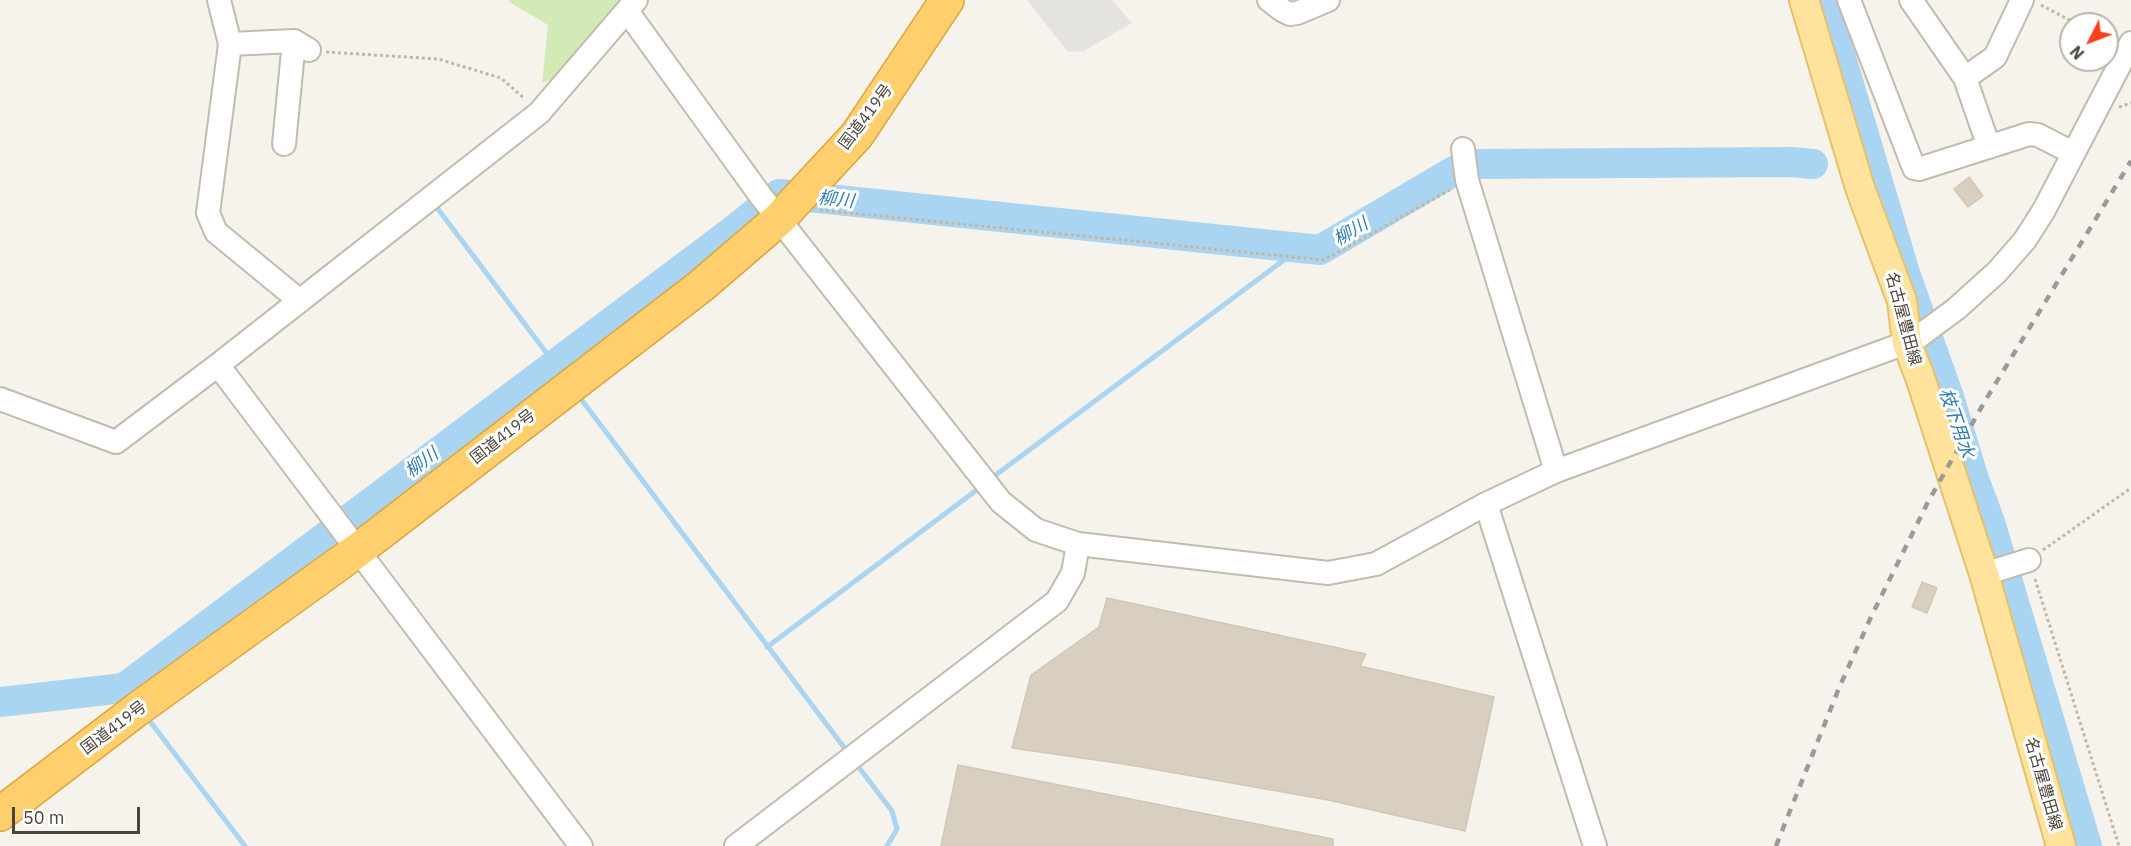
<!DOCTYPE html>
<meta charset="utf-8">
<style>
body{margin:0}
#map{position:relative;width:2131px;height:846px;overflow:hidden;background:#f6f3ec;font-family:"IBM Plex Sans",sans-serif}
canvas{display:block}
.north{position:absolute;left:2059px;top:12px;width:60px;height:60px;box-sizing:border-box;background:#fff;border:2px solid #b7b4b0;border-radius:50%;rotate:228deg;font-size:16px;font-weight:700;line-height:24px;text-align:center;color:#4b4439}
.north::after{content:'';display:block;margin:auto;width:21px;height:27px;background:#fc3f1d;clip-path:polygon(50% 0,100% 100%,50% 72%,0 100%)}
.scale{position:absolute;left:12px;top:807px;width:128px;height:27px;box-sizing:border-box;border:3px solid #4b4439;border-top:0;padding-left:8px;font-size:18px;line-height:21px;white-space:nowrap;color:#4b4439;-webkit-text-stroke:4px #fff;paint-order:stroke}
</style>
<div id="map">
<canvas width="2131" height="846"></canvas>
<div class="north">N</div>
<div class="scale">50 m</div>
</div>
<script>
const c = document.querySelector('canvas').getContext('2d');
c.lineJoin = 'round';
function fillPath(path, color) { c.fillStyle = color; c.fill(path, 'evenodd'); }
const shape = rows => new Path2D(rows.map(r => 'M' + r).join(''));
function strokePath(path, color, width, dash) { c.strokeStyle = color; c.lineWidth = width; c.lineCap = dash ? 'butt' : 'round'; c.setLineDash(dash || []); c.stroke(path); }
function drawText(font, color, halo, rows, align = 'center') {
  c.font = font + ' "IBM Plex Sans","Noto Sans JP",sans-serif'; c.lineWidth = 6; c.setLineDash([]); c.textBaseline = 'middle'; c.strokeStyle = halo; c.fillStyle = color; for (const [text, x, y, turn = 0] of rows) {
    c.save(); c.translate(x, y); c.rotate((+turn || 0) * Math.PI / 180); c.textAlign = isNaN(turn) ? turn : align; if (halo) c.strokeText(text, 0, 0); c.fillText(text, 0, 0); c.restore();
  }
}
fillPath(shape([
 [510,0,631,0,561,76,542,83,548,25,509,2]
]), '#d2eab5');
fillPath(shape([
 [1027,0,1112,0,1132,23,1084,51,1068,52]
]), '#e5e3e0');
strokePath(shape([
 [438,209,548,355],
 [581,399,849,754],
 [989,480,1300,248],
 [767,647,982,486],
 [149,720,245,846],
 [854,761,892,811,897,829,887,846]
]), '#a9d4f2', 5);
strokePath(shape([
 [1824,0,1905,273,1949,397,1974,479,1990,522,2087,846],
 [0,702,124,688,730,233,779,194,1320,250,1454,171,1476,164,1791,162,1813,164]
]), '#a9d4f2', 30);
const building = shape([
 [1969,177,1983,196,1968,207,1954,189,1969,177],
 [1922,582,1937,588,1927,613,1912,607,1922,582],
 [1107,598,1366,654,1360,666,1494,697,1465,831,1328,800,1124,764,1012,748,1031,675,1099,627,1107,598],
 [958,765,1333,839,1333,846,941,846,958,765]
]);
fillPath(building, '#d8cfc1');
strokePath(building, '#d3c7b4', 1.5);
const minor = shape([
 [219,0,230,44,208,213,216,232,300,301],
 [1269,0,1282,10,1290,14,1297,13,1328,0],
 [1849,0,1914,168,1919,169,2029,134,2038,135,2073,153],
 [1911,0,1965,78,1989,147],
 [627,11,760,195,1001,502,1036,530,1078,544,1328,573,1376,564,1486,504,1556,471,1914,340,1956,309,1997,272,2025,240,2044,210,2131,43],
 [230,44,294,41,309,50],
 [1965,78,1995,57,2022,0],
 [284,144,294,41],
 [1463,149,1467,180,1556,471],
 [218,365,581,846],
 [0,399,116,442,218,365,539,113,636,0],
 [1486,504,1595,846],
 [1984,574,2029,560],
 [736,846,1057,601,1073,573,1078,544]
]);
const major = shape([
 [1804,0,1860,188,1902,301,1907,343,1920,377,1984,574,2061,846]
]);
const highway = shape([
 [0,814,139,708,358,550,701,286,779,219,857,135,947,0]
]);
strokePath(minor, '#c2bbae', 26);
strokePath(major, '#e6c16a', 32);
strokePath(highway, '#e0a43c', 36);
strokePath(shape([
 [2041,5,2077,24],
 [326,52,438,59,501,78,525,99],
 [2119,107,2131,103],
 [820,210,1324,260,1450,190],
 [2043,550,2131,488],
 [2035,579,2119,846]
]), '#c4b79f', 3, [3, 3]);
strokePath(minor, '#fff', 22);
strokePath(major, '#ffe39c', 28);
strokePath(highway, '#ffcf6e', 33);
strokePath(shape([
 [1776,846,1839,688,1871,617,1928,502,1985,401,2131,161]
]), '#9a9a9a', 4.5, [8, 8]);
drawText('16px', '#4b4439', '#fff', [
 ["国道419号",866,117,-53],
 ["名古屋豊田線",1903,319,75],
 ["国道419号",503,437,-38],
 ["国道419号",114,728,-37],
 ["名古屋豊田線",2043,784,74]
]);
drawText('italic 18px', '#2e7ab2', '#fff', [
 ["柳川",836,200,6],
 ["柳川",1351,232,-31],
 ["枝下用水",1956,423,71],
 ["柳川",422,463,-37]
]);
</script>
